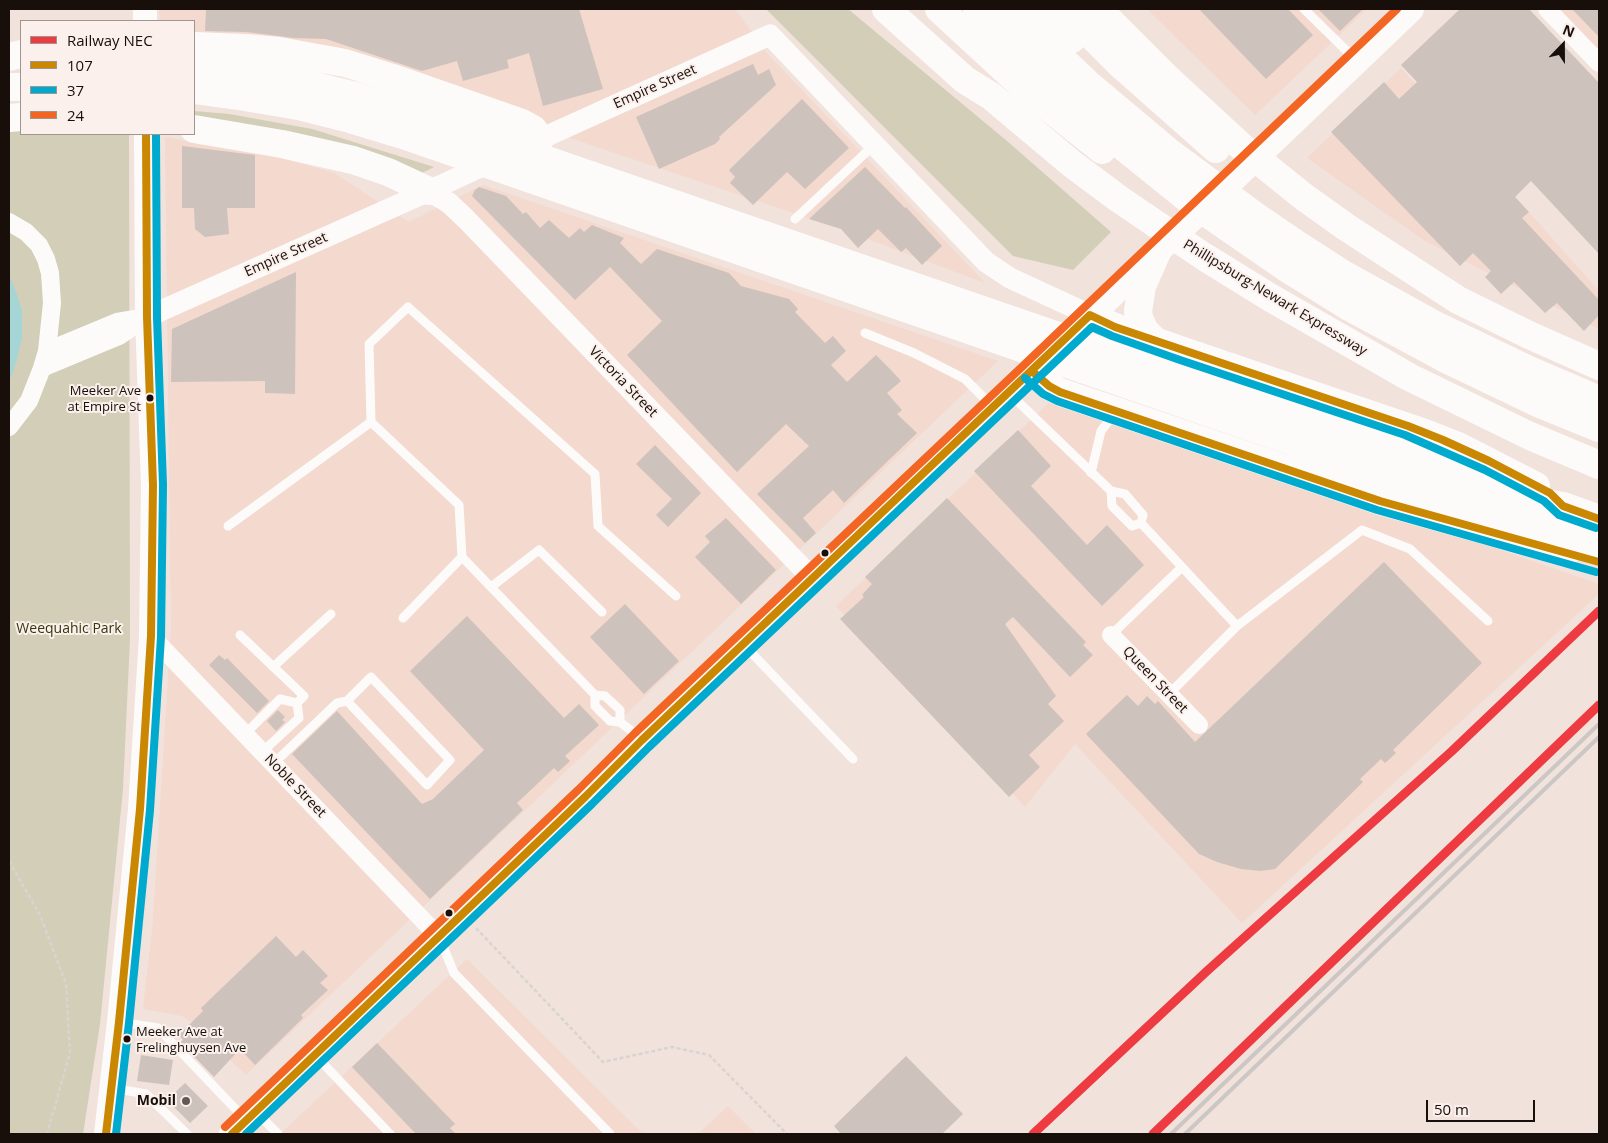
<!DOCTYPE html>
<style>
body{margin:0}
#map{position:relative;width:1608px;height:1143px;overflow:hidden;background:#f1e2dc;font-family:"Open Sans",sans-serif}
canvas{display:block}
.frame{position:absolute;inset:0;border:10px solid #180f0b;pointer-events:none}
.legend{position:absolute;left:20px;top:20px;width:175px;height:115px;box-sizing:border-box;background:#fbf0eb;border:1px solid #a09691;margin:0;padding:6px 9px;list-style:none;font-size:15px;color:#180f0b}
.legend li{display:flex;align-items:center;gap:10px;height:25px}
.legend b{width:25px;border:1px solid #a09691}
.north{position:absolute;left:1538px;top:20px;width:50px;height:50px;-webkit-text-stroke:4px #fbf0eb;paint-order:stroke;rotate:22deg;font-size:14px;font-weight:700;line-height:20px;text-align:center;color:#180f0b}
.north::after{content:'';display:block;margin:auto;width:18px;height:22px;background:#180f0b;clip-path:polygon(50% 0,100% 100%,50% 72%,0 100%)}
.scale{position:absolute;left:1426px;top:1100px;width:109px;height:22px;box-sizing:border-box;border:2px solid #180f0b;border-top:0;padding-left:6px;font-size:15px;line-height:18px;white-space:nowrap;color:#180f0b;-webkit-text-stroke:4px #fbf0eb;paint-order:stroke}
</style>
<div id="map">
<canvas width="1608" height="1143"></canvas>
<div class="frame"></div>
<ul class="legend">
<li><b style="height:6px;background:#ee3a41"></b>Railway NEC</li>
<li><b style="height:6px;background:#ca8802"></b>107</li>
<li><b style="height:6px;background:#00a9ce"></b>37</li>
<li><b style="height:6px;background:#f26522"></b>24</li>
</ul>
<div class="north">N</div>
<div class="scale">50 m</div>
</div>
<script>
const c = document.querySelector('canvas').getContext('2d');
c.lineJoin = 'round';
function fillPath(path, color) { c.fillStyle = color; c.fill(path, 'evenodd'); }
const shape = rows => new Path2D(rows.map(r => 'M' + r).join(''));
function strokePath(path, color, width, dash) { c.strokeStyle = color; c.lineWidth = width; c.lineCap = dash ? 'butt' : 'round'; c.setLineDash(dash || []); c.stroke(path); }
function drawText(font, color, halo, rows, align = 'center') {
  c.font = font + ' "Open Sans",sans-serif'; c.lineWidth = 4; c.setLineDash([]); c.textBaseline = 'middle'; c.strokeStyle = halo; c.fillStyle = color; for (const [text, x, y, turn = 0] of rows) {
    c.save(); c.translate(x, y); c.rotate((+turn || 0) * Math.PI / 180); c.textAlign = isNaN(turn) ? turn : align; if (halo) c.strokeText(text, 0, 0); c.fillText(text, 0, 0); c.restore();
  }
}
fillPath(shape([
 [159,9,735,9,766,52,985,283,841,229,329,57,194,41,194,21,160,21],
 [1147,9,1367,9,1255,115],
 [1556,9,1599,9,1599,55],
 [1401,68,1599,291,1599,329,1425,241,1307,158],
 [165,137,282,158,334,173,409,222,483,185,998,361,246,1075,191,1022,182,1016,143,1009,153,920,171,629],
 [1055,397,1599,584,1599,594,1242,923,1075,744,1025,807,836,606],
 [467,959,643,1134,280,1134],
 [728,1106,756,1134,698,1134]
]), '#f3d9ce');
fillPath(shape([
 [766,9,848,9,1007,141,1111,232,1073,270,1013,256],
 [194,111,229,114,312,129,434,167,418,175,194,121],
 [9,125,21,125,21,134,129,134,130,639,123,789,100,1024,83,1134,9,1134]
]), '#d2ceb7');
fillPath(shape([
 [9,275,16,292,22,311,22,338,16,363,9,382]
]), '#a5d5d4');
fillPath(shape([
 [206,9,579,9,603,89,543,106,529,53,507,60,509,68,463,81,457,61,422,71,326,39,294,38,247,32,205,31],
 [1199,9,1288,9,1313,35,1266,79],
 [1318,9,1363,9,1340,31],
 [1460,9,1529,9,1599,83,1599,254,1531,181,1515,197,1529,212,1522,218,1599,300,1599,315,1584,331,1557,303,1545,313,1514,282,1501,294,1485,277,1491,271,1473,253,1460,266,1331,132,1384,82,1399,99,1417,82,1401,65],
 [1572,9,1599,9,1599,37],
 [753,64,758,75,769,69,776,85,719,137,720,139,715,144,659,169,636,117],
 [802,99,849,148,805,189,787,172,753,205,730,183,735,177,729,170],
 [182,146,255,155,255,208,227,208,229,234,205,237,195,229,194,208,182,208],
 [865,167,905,208,906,207,942,246,922,265,906,248,901,252,878,229,858,248,841,229,809,219],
 [479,187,506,196,523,214,526,212,540,228,549,220,569,238,580,228,584,232,592,225,624,238,620,243,641,264,657,249,729,273,741,286,789,299,798,309,795,312,825,343,833,336,846,351,831,365,847,382,876,355,890,369,901,381,887,393,902,410,897,414,917,433,844,503,833,490,803,518,816,533,805,543,757,494,809,446,786,424,737,472,627,355,662,321,610,267,575,300,472,196,475,190],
 [296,272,295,394,265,393,265,381,171,382,172,329],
 [1018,430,1051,466,1031,486,1087,545,1107,525,1144,565,1102,606,974,471],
 [655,445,701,493,668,527,656,515,672,499,636,464],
 [947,498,1086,642,1083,645,1093,655,1070,677,1013,617,1005,624,1056,696,1048,704,1064,721,1029,755,1040,767,1009,797,840,619,864,597,862,595,872,584,865,577],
 [726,518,776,570,741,604,695,557,710,542,705,536],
 [1384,562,1482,663,1393,750,1396,753,1385,763,1381,759,1360,779,1363,782,1275,869,1261,871,1241,869,1217,862,1199,854,1086,734,1127,695,1138,706,1147,696,1155,704,1158,701,1195,742],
 [625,604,679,661,644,694,590,637],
 [467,616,564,718,579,704,599,725,565,756,570,761,558,772,554,768,517,803,523,810,430,899,292,754,337,711,422,804,433,799,484,750,410,671],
 [219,655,225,660,227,658,269,701,257,713,209,665],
 [278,710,285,717,282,720,285,722,276,731,267,721],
 [276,936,296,957,303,950,328,976,320,983,328,990,301,1015,303,1018,255,1065,240,1049,214,1077,180,1042,183,1040,179,1035,203,1011,201,1008],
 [377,1043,455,1124,450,1128,456,1134,416,1134,352,1067],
 [141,1055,173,1060,169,1085,137,1081],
 [906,1056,963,1114,942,1134,841,1134,834,1126],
 [185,1083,208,1106,190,1123,167,1100]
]), '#cec2bd');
strokePath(shape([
 [9,861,40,915,66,984,70,1053,47,1134],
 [476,928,603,1062,672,1047,709,1055,787,1134]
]), '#d8d4d2', 2.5, [4, 2.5]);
strokePath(shape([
 [1304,9,1355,59],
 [795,219,874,145],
 [865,333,914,353,965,379,992,406],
 [1011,395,1111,491,1125,494,1143,515,1141,523,1132,526,1112,506,1111,491],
 [371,422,369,344,408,307,595,474,598,526,676,596],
 [1091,473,1101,431,1114,414],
 [1141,523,1237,626,1169,694],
 [228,526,371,422,459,505,462,557],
 [491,587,539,550,602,612],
 [403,618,462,557,595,695,605,696,620,710,620,722],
 [1237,626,1362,530,1410,549,1488,621],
 [240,635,304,696,297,703],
 [1111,635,1182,567],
 [744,645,853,759],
 [273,667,331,614],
 [595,695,595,706,610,721,620,722,642,739],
 [245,734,280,699,297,703],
 [262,752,299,718,297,703],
 [273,764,337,703,347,701,427,785,450,760,371,677,347,701,337,703],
 [440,939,454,973,610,1134],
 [119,1022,158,1028,245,1119],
 [316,1056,390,1134],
 [112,1088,146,1094,187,1134],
 [258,1114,278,1134]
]), '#fdfbfa', 9);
strokePath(shape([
 [1547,9,1599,63],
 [9,222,26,232,39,245,46,259,50,273,52,303,47,351,42,368,29,401,9,427],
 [47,351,117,322,141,318],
 [42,368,119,336,147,317],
 [1111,635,1199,725],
 [151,636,439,937]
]), '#fdfbfa', 18);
strokePath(shape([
 [527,145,770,35,986,262,1010,278,1090,315],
 [429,191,449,203,466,219,813,579],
 [147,317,429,191,495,160]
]), '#fdfbfa', 21);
strokePath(shape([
 [145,9,145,21],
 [106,1134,119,1022,140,809,151,636,153,485,147,317,146,134]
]), '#fdfbfa', 24);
strokePath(shape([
 [232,1134,585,797,642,740,1032,371,1411,9]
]), '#fdfbfa', 26);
strokePath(shape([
 [886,9,965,80,991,96,1072,164,1119,199,1203,256,1271,298,1409,377,1530,436,1599,465],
 [939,9,1028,91,1102,150],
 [977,9,1056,86,1115,140,1198,207,1285,267,1351,308,1444,358,1540,404,1599,428],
 [1009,9,1088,84,1169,152,1254,215,1298,245,1343,274,1437,326,1531,371,1599,400],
 [1043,9,1072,39],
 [1065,9,1121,65,1216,149],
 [1098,9,1165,76,1243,148,1304,197,1346,227,1458,300,1529,335,1599,366],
 [194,46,246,48,279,51,345,63,393,78,522,123,533,129,540,139],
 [9,57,21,54],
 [194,65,249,73,303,83,356,96,382,104,477,136,1462,475,1546,503,1563,506,1599,519],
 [9,87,21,87],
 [194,90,245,97,298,106,350,119,403,135,1599,547],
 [9,118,21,117],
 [194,129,282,144,353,160,388,172,429,191],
 [1090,315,1115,327,1183,351,1425,433,1458,446,1536,486],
 [1155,341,1145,331,1139,318,1138,311,1142,286,1157,252],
 [1032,371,1049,386,1060,392,1116,411,1380,501,1566,553]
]), '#fdfbfa', 28);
strokePath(shape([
 [1171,1134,1599,724],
 [1185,1134,1599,737]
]), '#ccc7c5', 4);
strokePath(shape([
 [1032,371,1049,386,1060,392,1380,501,1599,562],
 [106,1134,119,1022,140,809,151,636,153,485,147,317,146,134],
 [232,1134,585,797,642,740,1090,315,1115,327,1408,426,1443,440,1489,461,1550,493,1563,506,1599,519]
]), '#ca8802', 8);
strokePath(shape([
 [1025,378,1043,394,1057,401,1377,510,1596,572],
 [116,1134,129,1023,150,810,161,637,163,485,157,317,156,134],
 [246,1134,592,804,649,747,1092,327,1112,336,1180,360,1405,435,1485,470,1544,501,1559,515,1596,528]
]), '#00a9ce', 8);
strokePath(shape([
 [225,1127,578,790,635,733,1025,364,1397,9]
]), '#f26522', 8);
strokePath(shape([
 [1033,1134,1207,971,1452,751,1599,611],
 [1153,1134,1599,705]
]), '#ee3a41', 9);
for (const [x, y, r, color] of [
 [150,398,4.5,"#180f0b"],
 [825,553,4.5,"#180f0b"],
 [449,913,4.5,"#180f0b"],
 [127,1039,4.5,"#180f0b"],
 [186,1101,5,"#645954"]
]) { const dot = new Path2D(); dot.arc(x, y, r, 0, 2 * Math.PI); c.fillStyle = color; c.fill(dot); strokePath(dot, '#fbf0eb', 2); }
drawText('13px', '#180f0b', '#fbf0eb', [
 ["Meeker Ave",141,391],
 ["at Empire St",141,407],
 ["Meeker Ave at",136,1032,"left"],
 ["Frelinghuysen Ave",136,1048,"left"]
], 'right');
drawText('14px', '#180f0b', '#fbf0eb', [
 ["Empire Street",655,87,-24],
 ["Empire Street",286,255,-24],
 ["Phillipsburg-Newark Expressway",1275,298,31],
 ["Victoria Street",623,382,46],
 ["Queen Street",1155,680,46],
 ["Noble Street",295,786,46]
]);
drawText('14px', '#34380d', '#fbf0eb', [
 ["Weequahic Park",69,629]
]);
drawText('bold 14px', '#180f0b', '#fbf0eb', [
 ["Mobil",176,1101]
], 'right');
</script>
